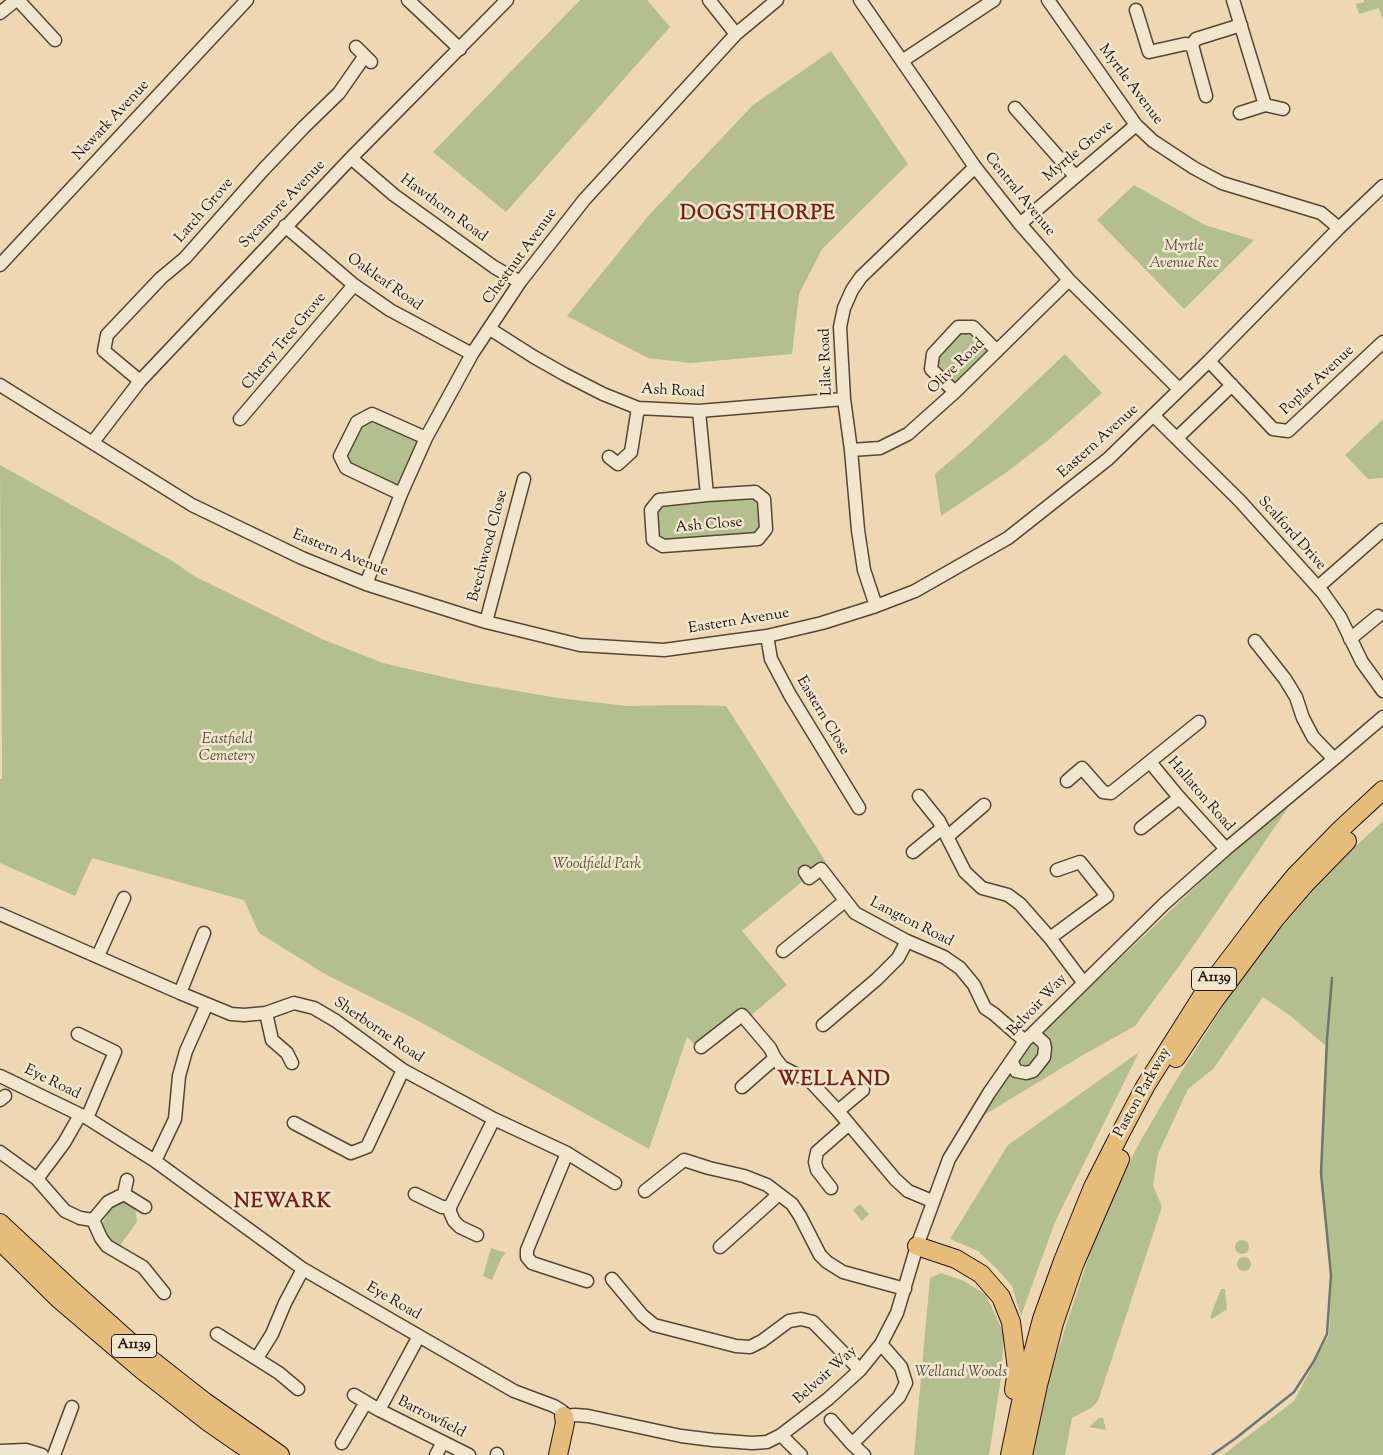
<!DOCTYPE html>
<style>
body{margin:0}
canvas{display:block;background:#edd8b3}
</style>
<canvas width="1383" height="1455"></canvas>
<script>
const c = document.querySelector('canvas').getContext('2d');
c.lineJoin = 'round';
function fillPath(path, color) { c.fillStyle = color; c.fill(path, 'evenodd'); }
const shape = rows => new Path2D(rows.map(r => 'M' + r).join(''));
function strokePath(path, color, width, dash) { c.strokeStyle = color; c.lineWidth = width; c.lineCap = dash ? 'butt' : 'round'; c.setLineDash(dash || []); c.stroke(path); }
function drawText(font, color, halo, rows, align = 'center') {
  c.font = font + ' "Sorts Mill Goudy",serif'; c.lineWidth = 5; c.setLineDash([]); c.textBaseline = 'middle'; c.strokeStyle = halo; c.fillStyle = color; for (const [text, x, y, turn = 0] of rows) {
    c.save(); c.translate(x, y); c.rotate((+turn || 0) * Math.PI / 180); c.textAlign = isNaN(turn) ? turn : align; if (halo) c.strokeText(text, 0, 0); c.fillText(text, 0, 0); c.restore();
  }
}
fillPath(shape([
 [580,0,647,0,670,27,506,212,433,152],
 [1364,0,1383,0,1383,20,1379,8,1359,14,1356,4,1364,2],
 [831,51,908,164,822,249,799,294,792,354,690,363,648,358,567,316,649,215,753,105],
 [1134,185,1205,225,1254,240,1184,309,1097,220],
 [969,331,986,343,989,354,957,384,951,384,935,367,935,360,961,333],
 [1065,354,1102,393,1046,442,1007,472,941,516,935,474,969,445],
 [371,418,415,437,418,442,403,480,398,484,394,486,352,466,348,461,348,453,361,424],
 [1383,419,1383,478,1368,479,1345,455],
 [0,465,174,562,194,576,322,639,383,663,465,682,558,698,627,706,685,705,726,706,826,862,742,931,787,985,750,1016,696,1046,687,1037,649,1149,413,1018,325,974,259,933,244,900,92,858,75,896,0,863,0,779,2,779,2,756],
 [755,495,762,500,763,528,756,535,665,543,656,537,654,510,661,503],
 [1290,805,1187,955,1135,1026,1083,1055,976,1120,1009,1070,1045,1030,1231,853],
 [1383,821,1383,1455,1223,1455,1294,1401,1329,1335,1332,1275,1322,1174,1326,1046,1293,1018,1263,997,1213,1069,1188,1089,1158,1154,1153,1185,1162,1207,1098,1401,1091,1408,1072,1418,1065,1455,1032,1455,1046,1386,1092,1247,1114,1191,1141,1140,1175,1082,1246,970,1331,869],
 [1139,1052,1055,1222,1021,1316,1012,1286,997,1269,978,1251,950,1239,1008,1145],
 [126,1201,135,1207,137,1222,118,1248,110,1242,103,1229,102,1224,111,1208],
 [860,1204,869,1214,862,1221,853,1210],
 '1235 1247a7 7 0 1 1 14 0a7 7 0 1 1-14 0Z',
 [491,1248,506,1253,502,1257,492,1280,483,1276],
 '1237 1264a7 7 0 1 1 14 0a7 7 0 1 1-14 0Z',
 [941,1273,964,1281,986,1295,1004,1334,1001,1378,989,1455,914,1455,930,1278],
 [1221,1289,1225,1289,1227,1309,1212,1319,1210,1317],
 [1099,1418,1103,1418,1106,1430,1089,1427]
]), '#b4bf90');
strokePath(shape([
 [1212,1455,1236,1438,1294,1392,1314,1361,1327,1334,1331,1275,1321,1173,1327,1039,1332,978]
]), '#6b7770', 2.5);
const minor = shape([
 [18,0,55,40],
 [408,0,460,49],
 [709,0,736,34],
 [860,0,975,167,1020,224,1069,280,1179,389],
 [1048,0,1136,125,1153,141,1194,168,1222,183,1321,213,1339,228],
 [1233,0,1265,105],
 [1136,10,1149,52,1185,44,1192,45,1196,39,1241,25],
 [0,13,16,0],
 [1192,45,1206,96],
 [356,47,371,62],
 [902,61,994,0],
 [1015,108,1075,176],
 [1240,113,1265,105,1283,109],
 [351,158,394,195,494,267,520,282],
 [1020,224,1136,125],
 [285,226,354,285,390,310,472,354],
 [0,265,247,0],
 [490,329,534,357,564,374,603,394,638,408,699,411,844,399],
 [1209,361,1273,429,1288,431,1383,342],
 [140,381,104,351,107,335,161,278,185,258,263,170,304,127,339,93,364,57],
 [0,385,192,505,302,558,366,584,486,622,580,645,664,650,767,636,822,623,876,606,915,591,1008,538,1108,459,1209,361,1339,228,1383,186],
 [955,392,931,369,933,354,958,327,973,327,997,351],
 [699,411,707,495,755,492,764,499,766,529,758,539,663,546,653,540,651,510,659,500,707,495],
 [1153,415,1240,501,1323,593,1340,617,1362,662,1383,691],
 [240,419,354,285],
 [1177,438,1232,385],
 [93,442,140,381,351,158,507,0],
 [851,450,880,448,908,434,955,392,1069,280],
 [609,457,618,464,631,452,638,408],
 [401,494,346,468,340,456,357,422,372,414,426,438],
 [366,584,401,494,426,438,472,354,520,282,584,200,736,34,777,0],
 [1318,587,1383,530],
 [876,606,864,570,858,530,851,450,844,399,840,327,844,308,852,290,861,277,975,167],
 [486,622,524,479],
 [767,636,771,659,790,695,859,808],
 [1350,639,1378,616],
 [1255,641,1285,679,1296,697,1303,718,1313,737,1334,759],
 [1150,762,1177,795,1226,849],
 [1067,781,1082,768,1103,792,1111,793,1199,722],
 [919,796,939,821,965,872,982,888,1008,895,1020,904,1050,938,1083,982],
 [1141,828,1179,798],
 [947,837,984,805],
 [913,852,942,828],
 [805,872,809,878,821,869,855,913,907,941,944,957,960,968,974,985,985,1008,994,1014,1025,1041],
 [0,914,180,993,231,1014,244,1015,266,1013,294,1003,314,1008,336,1021,403,1070,494,1119,567,1153,615,1183],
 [1050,938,1107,896,1080,862,1057,870],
 [783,951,845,901],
 [98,956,124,898],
 [180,993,204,933],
 [266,1013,272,1040,287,1053,292,1063],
 [823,1025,877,979,898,958,907,941],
 [78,1034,115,1052,87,1118],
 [701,1047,742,1015,770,1048,775,1058,782,1067,811,1082,838,1111,895,1179,908,1191,932,1201],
 [1012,1062,1016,1071,1026,1073,1033,1071,1044,1057,1045,1048,1044,1043,1033,1033],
 [0,1076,87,1118,155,1161,303,1269,514,1391,554,1406,562,1411,564,1416,575,1415,588,1416,681,1436,713,1440,752,1443,767,1442,781,1435,828,1399,860,1370,881,1344,897,1313,917,1246,949,1159,989,1093,1025,1041,1164,904,1226,849,1334,759,1383,717],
 [742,1087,775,1058],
 [0,1100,5,1096],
 [838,1111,863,1090],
 [294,1123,351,1153,367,1147,403,1070],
 [0,1152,37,1179,65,1211,80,1218,93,1220,108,1202,124,1194,145,1207],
 [567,1153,527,1250,527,1257,532,1263,587,1281],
 [155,1161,175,1119,179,1076,186,1051,207,1004],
 [37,1179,64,1143,80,1115],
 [831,1188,817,1170,815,1162,817,1152,849,1124],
 [645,1191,684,1160,709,1168,744,1176,767,1185,792,1204,800,1216,820,1255,827,1262,843,1272,905,1289],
 [124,1194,127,1180],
 [415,1194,442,1207,450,1207,494,1119],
 [450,1207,450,1212,454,1221,460,1227,477,1235],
 [93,1220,101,1238,107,1246,143,1267,164,1293],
 [720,1247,778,1195],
 [612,1279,642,1315,654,1325,736,1346,750,1347,762,1341,789,1321,801,1319,813,1322,860,1370],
 [217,1334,279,1373,298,1389],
 [257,1358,272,1334,285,1303,303,1269],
 [354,1395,379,1410,469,1455],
 [379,1410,419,1336],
 [831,1420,852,1444,899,1397,906,1383,901,1367,881,1344],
 [781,1435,801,1455],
 [342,1443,366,1402],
 [852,1444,864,1455],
 [0,1451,26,1450,42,1455],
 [54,1455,72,1407],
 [436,1455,443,1442],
 [497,1455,497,1454]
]);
const highway = shape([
 [1176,1058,1214,1001,1275,919,1306,883,1347,841],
 [0,1223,73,1291,140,1351,205,1402,280,1455],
 [0,1241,60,1300,142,1370,207,1421,256,1455],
 [917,1246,956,1259,981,1274,1001,1297,1011,1322,1017,1369,1014,1390],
 [558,1455,565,1423,564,1416],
 [1010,1455,1025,1383,1042,1319,1063,1261,1093,1187,1120,1134,1146,1085,1204,993,1267,910,1296,875,1341,829,1383,790],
 [1023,1455,1038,1385,1054,1323,1074,1265,1120,1159]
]);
strokePath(minor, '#564636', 15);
strokePath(highway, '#24150c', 20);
strokePath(minor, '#f3e6ce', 12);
strokePath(highway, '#e6bc7a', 18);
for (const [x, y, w] of [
 [1214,979,45],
 [134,1346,45]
]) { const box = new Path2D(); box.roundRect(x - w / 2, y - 11.5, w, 23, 4); c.fillStyle = '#f3e6ce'; c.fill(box); strokePath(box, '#24150c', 1); }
drawText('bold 14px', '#24150c', null, [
 ["A1139",1214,979],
 ["A1139",134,1346]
]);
drawText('15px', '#24150c', '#f3e6ce', [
 ["Myrtle Avenue",1130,85,53],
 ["Newark Avenue",112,121,-47],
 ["Myrtle Grove",1079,152,-40],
 ["Central Avenue",1019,195,51],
 ["Sycamore Avenue",283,205,-46],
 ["Hawthorn Road",443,209,36],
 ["Larch Grove",205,211,-49],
 ["Chestnut Avenue",521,257,-54],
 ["Oakleaf Road",384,283,35],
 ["Cherry Tree Grove",285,342,-50],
 ["Lilac Road",827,362,-92],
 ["Olive Road",957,367,-44],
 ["Poplar Avenue",1318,381,-43],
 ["Ash Road",673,392,3],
 ["Eastern Avenue",1099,442,-42],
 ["Ash Close",709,526,-5],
 ["Scalford Drive",1291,534,48],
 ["Beechwood Close",489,546,-75],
 ["Eastern Avenue",340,554,22],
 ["Eastern Avenue",739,622,-9],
 ["Eastern Close",822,716,59],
 ["Hallaton Road",1200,795,49],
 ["Langton Road",911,923,27],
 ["Belvoir Way",1038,1006,-47],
 ["Sherborne Road",378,1031,34],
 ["Eye Road",52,1083,26],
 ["Paston Parkway",1143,1093,-61],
 ["Eye Road",393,1302,30],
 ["Belvoir Way",826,1376,-42],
 ["Barrowfield",431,1418,27]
]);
drawText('italic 15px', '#56503a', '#f3e6ce', [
 ["Myrtle",1184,247],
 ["Avenue Rec",1184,264],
 ["Eastfield",227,740],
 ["Cemetery",227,757],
 ["Woodfield Park",597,865],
 ["Welland Woods",961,1373]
]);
c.letterSpacing = '1px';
drawText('bold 20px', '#7a1f14', '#f3e6ce', [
 ["DOGSTHORPE",758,216],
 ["WELLAND",834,1082],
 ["NEWARK",283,1204]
]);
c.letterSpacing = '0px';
</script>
